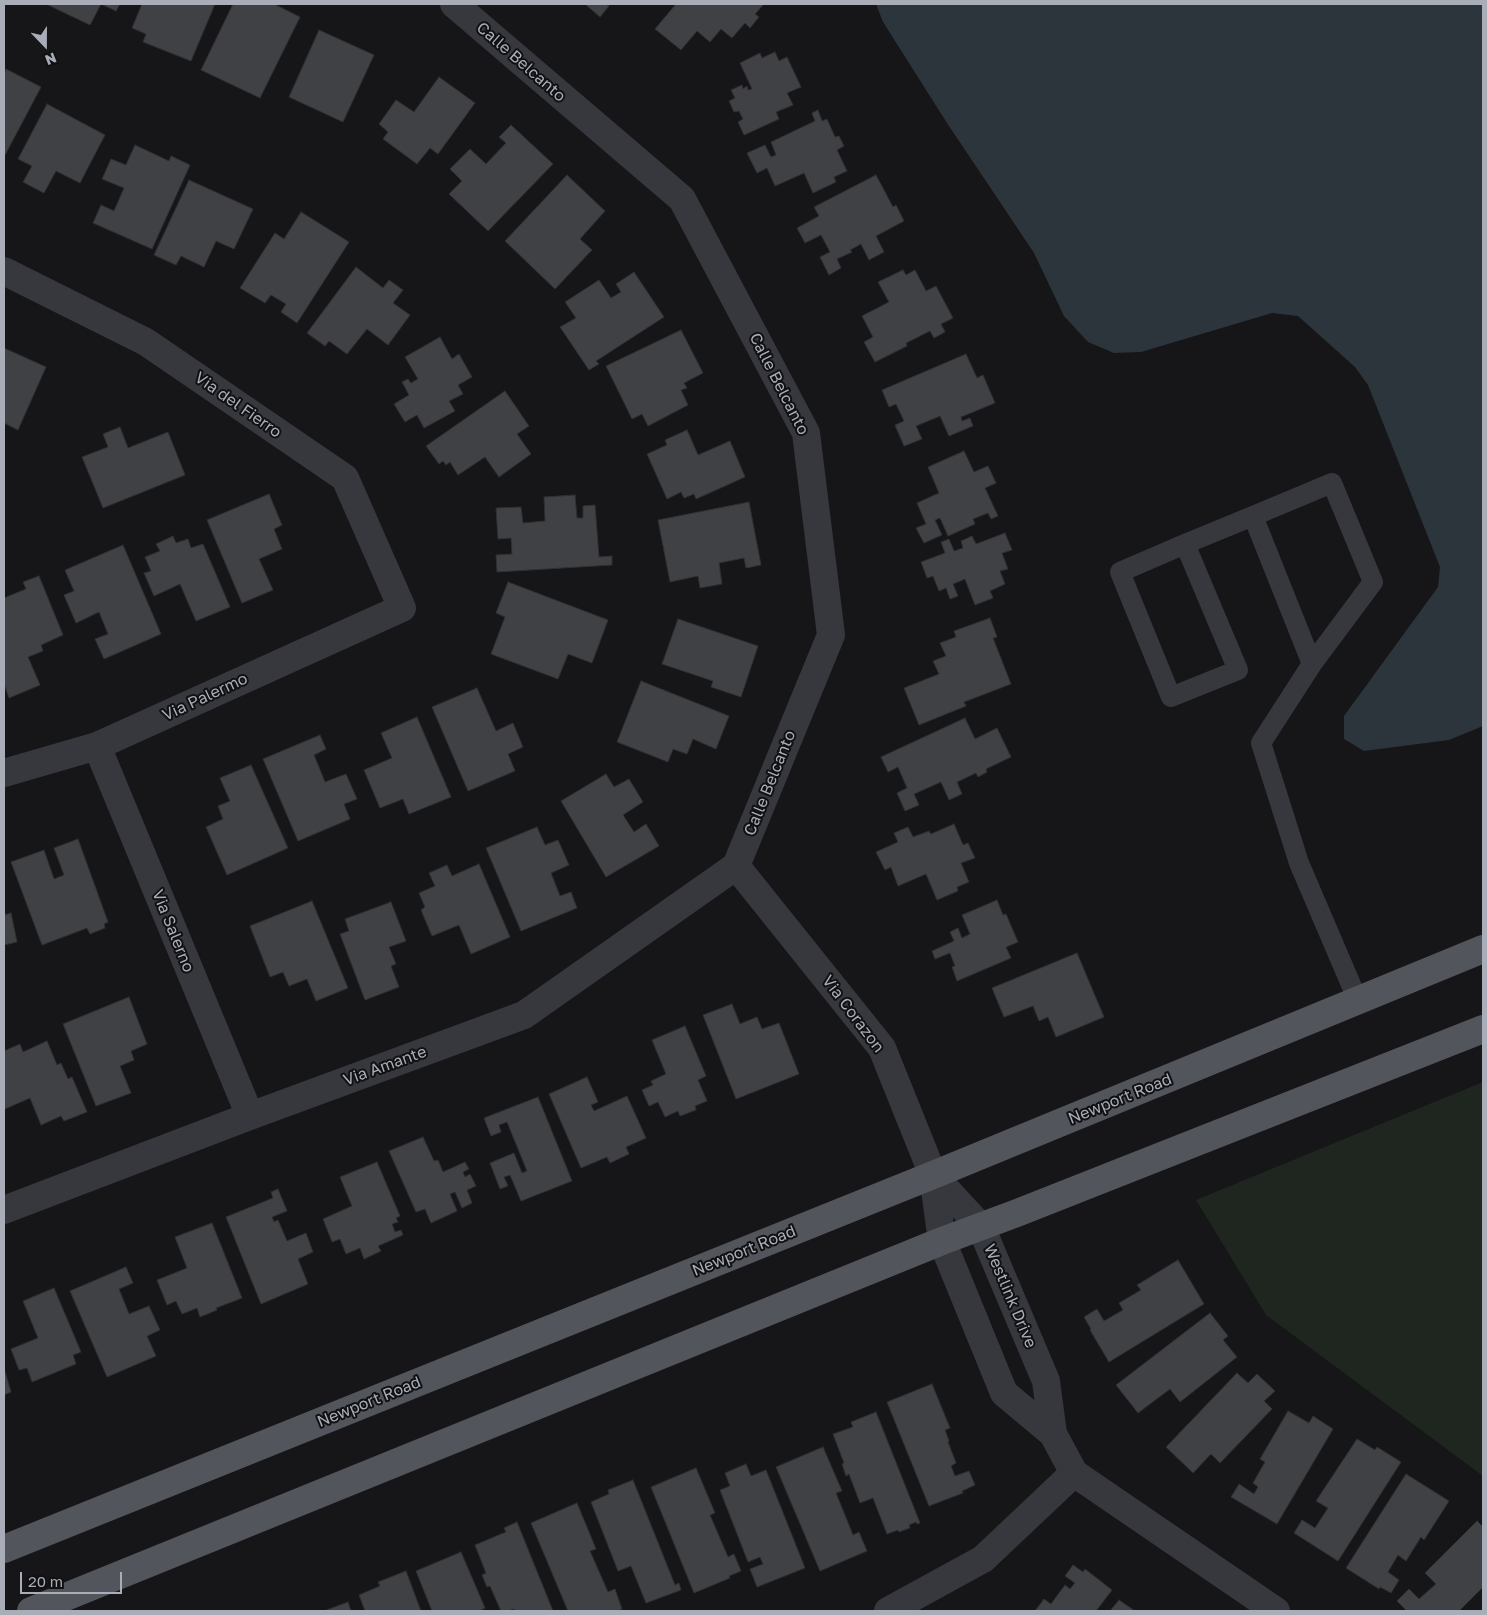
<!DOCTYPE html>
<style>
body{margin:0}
#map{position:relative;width:1487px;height:1615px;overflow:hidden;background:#161618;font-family:"Golos Text",sans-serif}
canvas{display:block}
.frame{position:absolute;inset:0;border:5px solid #a8adb8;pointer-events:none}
.north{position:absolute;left:20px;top:20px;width:50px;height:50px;-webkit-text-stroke:4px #111113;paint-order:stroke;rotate:158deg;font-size:14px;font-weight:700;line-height:20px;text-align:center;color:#a8adb8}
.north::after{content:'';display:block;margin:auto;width:18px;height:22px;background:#a8adb8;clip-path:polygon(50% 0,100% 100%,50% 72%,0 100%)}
.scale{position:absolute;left:20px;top:1572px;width:102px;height:22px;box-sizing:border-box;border:2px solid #a8adb8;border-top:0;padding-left:6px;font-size:15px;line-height:18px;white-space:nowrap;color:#a8adb8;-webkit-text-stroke:4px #111113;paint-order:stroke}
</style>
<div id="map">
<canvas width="1487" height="1615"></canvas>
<div class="frame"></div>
<div class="north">N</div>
<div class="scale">20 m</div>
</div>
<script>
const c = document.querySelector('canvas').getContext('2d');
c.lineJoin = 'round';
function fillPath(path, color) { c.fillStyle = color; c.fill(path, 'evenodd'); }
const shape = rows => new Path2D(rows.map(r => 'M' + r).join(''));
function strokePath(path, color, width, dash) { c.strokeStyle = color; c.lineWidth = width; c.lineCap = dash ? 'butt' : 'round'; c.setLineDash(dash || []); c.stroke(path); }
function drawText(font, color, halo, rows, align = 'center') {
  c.font = font + ' "Golos Text",sans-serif'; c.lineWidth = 4; c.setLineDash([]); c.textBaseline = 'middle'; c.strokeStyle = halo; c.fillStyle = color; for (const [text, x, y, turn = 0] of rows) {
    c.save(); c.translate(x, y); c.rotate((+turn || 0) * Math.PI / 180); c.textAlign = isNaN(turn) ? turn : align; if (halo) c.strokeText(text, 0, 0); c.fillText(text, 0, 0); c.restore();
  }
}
fillPath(shape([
 [1483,1082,1483,1476,1266,1315,1196,1200]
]), '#1e261f');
fillPath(shape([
 [876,4,1483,4,1483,726,1449,740,1364,751,1344,739,1344,716,1438,587,1440,567,1368,385,1355,367,1298,316,1272,313,1141,352,1114,353,1088,342,1064,316,1034,253,947,123,883,22]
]), '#2c353c');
const building = shape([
 [46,4,101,4,90,25,46,4],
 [101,4,120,4,116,11,101,4],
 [142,4,215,4,191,61,143,42,146,34,132,28,142,4],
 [233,4,274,4,300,17,260,98,201,70,233,4],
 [585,4,606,4,609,6,600,17,585,4],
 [676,4,764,4,755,14,759,17,750,28,745,23,732,38,721,29,710,42,697,31,681,50,655,29,676,4],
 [319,30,374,55,343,122,289,97,319,30],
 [775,52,779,61,787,57,801,87,787,93,793,105,776,112,779,119,744,135,738,122,743,119,739,111,734,112,729,101,735,98,731,90,742,85,743,89,747,86,748,90,752,89,740,63,760,53,762,58,775,52],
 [6,69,41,87,4,157,4,74,6,69],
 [439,77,475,103,438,154,430,148,417,164,383,139,388,132,379,124,396,100,414,112,439,77],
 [47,104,105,135,80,183,56,171,44,193,23,182,32,166,18,159,47,104],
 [818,110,822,121,827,119,835,137,839,136,844,146,837,150,847,171,834,177,836,182,813,193,804,173,775,186,767,168,757,173,747,153,765,145,771,157,776,155,771,142,815,121,812,113,818,110],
 [511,125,553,164,488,231,449,194,462,181,450,169,470,149,486,164,506,143,499,137,511,125],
 [135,145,169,161,171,156,190,165,152,249,93,223,101,205,114,211,124,188,102,179,111,159,126,165,135,145],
 [567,175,605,211,580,239,592,250,555,289,505,241,567,175],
 [876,175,893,207,896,205,904,221,876,236,884,252,869,260,861,244,850,250,852,252,837,259,841,268,829,275,820,257,830,252,821,235,805,243,797,228,819,216,814,207,876,175],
 [189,180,253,209,234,249,216,241,204,267,181,256,176,265,154,255,189,180],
 [301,212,349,242,297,323,281,312,286,304,271,295,265,303,240,288,275,233,284,239,301,212],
 [356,267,383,288,389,280,403,290,393,303,410,315,388,345,367,329,347,354,329,341,325,346,307,333,356,267],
 [903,270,906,275,915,270,926,291,936,286,953,318,941,324,945,332,934,338,930,331,906,343,907,346,875,362,864,342,873,337,862,316,889,302,878,282,903,270],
 [634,272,664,317,596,361,599,364,589,370,560,327,576,318,565,302,599,280,611,298,621,292,616,284,634,272],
 [681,330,703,373,684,383,687,388,681,390,688,405,648,426,642,414,632,419,606,366,681,330],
 [440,337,452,359,459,354,472,377,458,385,463,394,449,401,455,411,424,428,417,415,405,422,394,404,409,395,402,382,408,379,411,383,418,379,405,357,440,337],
 [4,348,46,367,18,430,4,423,4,348],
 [966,354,977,378,983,375,995,403,961,417,962,421,970,418,973,426,949,436,940,416,916,426,922,439,904,446,895,425,904,421,896,404,889,407,882,390,966,354],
 [505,391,529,426,517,434,531,454,499,477,485,457,458,475,450,462,446,465,443,461,439,464,426,446,505,391],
 [120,427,128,448,168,432,185,475,103,508,82,457,108,447,103,434,120,427],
 [687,430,698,455,730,441,745,477,696,499,694,494,684,498,681,492,667,499,647,454,667,445,665,440,687,430],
 [964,451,974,472,988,466,996,483,985,488,998,516,991,519,988,513,973,519,975,524,948,536,940,518,935,520,942,535,924,543,916,528,926,524,917,503,939,493,928,467,964,451],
 [269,494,282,525,274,529,282,549,259,559,273,590,242,603,207,520,269,494],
 [575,495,577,518,583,518,583,506,595,505,599,557,612,556,612,565,497,572,496,555,512,554,511,538,498,539,496,508,521,507,523,523,545,521,544,497,575,495],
 [749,502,761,565,746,568,744,558,719,563,722,584,700,588,698,576,670,582,658,520,749,502],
 [1005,533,1012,550,1002,553,1008,569,1000,571,1005,584,990,591,993,598,975,605,965,579,953,584,958,596,950,599,946,588,939,591,933,576,927,578,921,562,945,553,941,542,949,539,954,551,963,548,961,541,972,536,976,544,1005,533],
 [173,536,176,543,188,539,191,548,203,544,230,607,196,621,180,584,154,596,144,573,151,571,145,557,160,551,156,544,173,536],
 [123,545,161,634,104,659,95,639,108,634,99,612,76,623,64,595,74,591,65,570,123,545],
 [39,576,63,635,41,645,43,651,28,657,40,685,9,698,4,684,4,598,26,589,23,582,39,576],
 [508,582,608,620,592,663,568,654,558,679,491,654,505,617,496,613,508,582],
 [990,618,997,637,993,638,1011,684,964,702,966,706,919,725,904,688,939,674,933,661,946,656,940,643,956,637,954,631,990,618],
 [678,619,758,646,741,697,711,687,713,681,662,664,678,619],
 [641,681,729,716,716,749,693,739,687,754,673,749,668,762,617,742,641,681],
 [477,688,496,731,513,723,523,747,508,754,515,771,468,791,432,707,477,688],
 [417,717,451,797,409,814,403,799,380,808,364,770,392,758,381,733,417,717],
 [965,718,975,739,997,728,1011,757,986,769,987,772,978,777,976,773,957,782,962,794,949,800,941,782,914,794,919,805,905,811,897,793,907,788,898,767,888,772,881,757,965,718],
 [320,735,326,749,314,755,325,782,346,774,357,799,344,804,350,819,298,841,263,759,320,735],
 [251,765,288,848,227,875,206,827,223,819,218,806,230,801,220,778,251,765],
 [606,774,614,787,629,779,643,802,623,815,634,832,646,824,659,846,606,877,561,801,606,774],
 [954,824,963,845,968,843,975,858,961,863,969,882,957,887,958,891,937,900,926,874,898,886,891,867,885,870,876,852,898,842,894,833,908,827,913,837,929,831,931,834,954,824],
 [537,827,545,845,558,840,569,865,551,873,560,896,571,892,577,908,521,931,486,848,537,827],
 [78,839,108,922,104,924,105,928,90,934,87,928,42,945,11,862,44,850,54,879,64,875,54,848,78,839],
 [479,864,510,937,471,954,459,925,432,936,421,910,425,907,419,893,435,886,429,873,447,865,452,876,479,864],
 [997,900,1003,915,1006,914,1018,942,1006,947,1011,958,957,981,952,967,955,966,950,953,935,959,932,951,954,941,950,932,958,928,962,938,970,934,962,915,997,900],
 [312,901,348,988,316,1001,307,979,289,986,283,972,270,977,250,926,312,901],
 [391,902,406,941,389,947,396,964,391,966,399,987,365,1000,340,934,349,931,345,919,391,902],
 [11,913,17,942,4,945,4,915,11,913],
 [1077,953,1104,1017,1056,1037,1048,1017,1039,1021,1033,1006,1004,1017,992,988,1077,953],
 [129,997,147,1044,131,1051,134,1060,120,1066,131,1093,96,1106,63,1024,129,997],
 [732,1004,740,1024,757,1017,762,1029,779,1023,799,1074,736,1099,703,1015,732,1004],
 [685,1026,706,1076,698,1080,707,1101,695,1106,696,1110,680,1116,678,1111,665,1117,658,1102,649,1106,642,1090,653,1085,651,1081,666,1074,652,1040,685,1026],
 [47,1041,57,1065,61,1063,68,1079,72,1077,87,1112,64,1121,61,1116,41,1125,30,1098,5,1109,4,1105,4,1051,20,1044,23,1052,47,1041],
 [587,1077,598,1102,591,1105,594,1111,627,1096,646,1138,626,1147,629,1154,610,1163,607,1157,581,1168,549,1094,587,1077],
 [538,1097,572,1181,521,1201,510,1175,504,1177,508,1186,500,1189,490,1163,514,1153,522,1173,527,1171,507,1122,499,1125,501,1132,491,1136,484,1118,538,1097],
 [423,1137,434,1161,438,1160,443,1172,465,1162,469,1169,463,1172,465,1177,470,1174,476,1186,467,1190,472,1203,462,1208,455,1192,450,1194,457,1211,431,1223,425,1209,416,1212,389,1151,423,1137],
 [377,1162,400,1216,396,1218,398,1222,392,1224,395,1232,401,1230,403,1235,378,1246,381,1251,364,1259,360,1248,346,1254,340,1239,332,1242,323,1219,352,1206,340,1177,377,1162],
 [278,1189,287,1211,272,1217,274,1222,278,1220,287,1241,306,1233,313,1252,298,1259,308,1284,261,1304,226,1217,273,1198,271,1192,278,1189],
 [212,1223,242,1298,216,1308,217,1310,200,1317,197,1308,182,1314,176,1301,167,1305,157,1280,187,1268,175,1237,212,1223],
 [1178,1260,1204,1304,1109,1362,1090,1330,1091,1329,1084,1317,1097,1309,1104,1321,1123,1310,1119,1303,1141,1290,1137,1285,1178,1260],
 [126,1267,133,1283,119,1289,129,1314,149,1306,160,1330,147,1336,156,1356,107,1377,70,1291,126,1267],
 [54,1288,81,1352,73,1355,76,1364,32,1382,27,1368,19,1370,11,1349,38,1338,23,1301,54,1288],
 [1210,1313,1228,1336,1223,1340,1237,1357,1180,1402,1170,1389,1138,1413,1116,1385,1210,1313],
 [4,1368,11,1392,4,1395,4,1368],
 [1237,1373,1248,1383,1257,1374,1275,1391,1264,1401,1272,1409,1220,1463,1211,1454,1193,1473,1166,1447,1237,1373],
 [932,1384,950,1428,945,1430,949,1441,948,1442,956,1463,951,1466,955,1476,969,1471,975,1485,962,1491,963,1493,929,1506,887,1402,932,1384],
 [1288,1411,1309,1423,1313,1416,1333,1429,1277,1524,1231,1497,1239,1484,1254,1494,1258,1487,1253,1483,1265,1462,1260,1459,1288,1411],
 [876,1412,920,1523,917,1524,916,1522,909,1525,910,1528,899,1532,898,1530,887,1534,873,1498,860,1503,849,1474,846,1476,842,1464,844,1463,833,1434,853,1427,851,1422,876,1412],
 [1357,1439,1375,1450,1377,1447,1401,1462,1338,1561,1294,1533,1302,1520,1315,1528,1328,1508,1316,1501,1357,1439],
 [823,1447,842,1491,836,1493,853,1535,859,1532,867,1551,820,1571,776,1467,823,1447],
 [746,1464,751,1476,766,1470,805,1568,757,1587,750,1569,763,1564,760,1557,748,1562,720,1490,730,1486,725,1473,746,1464],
 [696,1468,715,1513,710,1515,728,1557,734,1554,741,1571,729,1576,730,1578,694,1593,651,1487,696,1468],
 [1406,1474,1449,1501,1424,1540,1421,1537,1406,1561,1398,1555,1388,1572,1399,1580,1391,1593,1380,1587,1379,1589,1346,1568,1406,1474],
 [633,1480,675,1585,679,1583,681,1590,646,1603,631,1566,618,1571,591,1502,609,1494,608,1490,633,1480],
 [577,1503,596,1549,590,1551,608,1592,615,1589,622,1609,617,1611,568,1611,531,1523,577,1503],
 [1477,1521,1483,1527,1483,1587,1459,1611,1407,1611,1397,1601,1409,1589,1419,1599,1436,1584,1425,1573,1477,1521],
 [517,1522,553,1611,515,1611,514,1609,507,1611,501,1611,490,1586,487,1587,482,1575,486,1573,475,1545,506,1532,504,1528,517,1522],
 [461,1552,485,1608,479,1611,432,1611,416,1571,461,1552],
 [1073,1565,1083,1572,1085,1569,1112,1590,1096,1611,1035,1611,1044,1599,1051,1604,1065,1585,1070,1589,1075,1583,1065,1576,1073,1565],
 [406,1571,421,1611,365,1611,359,1595,380,1586,378,1582,406,1571],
 [1119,1600,1135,1611,1110,1611,1119,1600],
 [348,1602,351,1611,324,1611,348,1602]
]);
fillPath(building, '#404145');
strokePath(building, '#303034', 1);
strokePath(shape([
 [1185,544,1238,670,1171,697,1120,572,1185,544,1253,516],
 [1312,664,1253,516,1332,483,1373,582,1312,664,1261,743,1299,863,1358,1001]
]), '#37383d', 20);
strokePath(shape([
 [454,4,682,199,806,433,831,635,736,866],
 [4,271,146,342,345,478,402,608,97,746,4,773],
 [97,746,250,1116],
 [736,866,882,1048,933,1175,942,1241,1004,1393,1053,1434],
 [933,1175,981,1227,1046,1381,1053,1434,1074,1473,1276,1611],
 [4,1210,250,1116,524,1015,736,866],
 [888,1611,983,1559,1074,1473]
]), '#37383d', 28);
strokePath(shape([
 [4,1549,933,1175,1483,949],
 [31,1611,942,1241,1017,1213,1483,1029]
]), '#53555c', 28);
drawText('16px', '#a8adb8', '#111113', [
 ["Calle Belcanto",521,62,41],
 ["Calle Belcanto",779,384,63],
 ["Via del Fierro",238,405,35],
 ["Via Palermo",205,697,-25],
 ["Calle Belcanto",770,783,-68],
 ["Via Salerno",173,931,68],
 ["Via Corazon",853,1014,53],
 ["Via Amante",385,1066,-20],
 ["Newport Road",1120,1099,-22],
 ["Newport Road",744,1251,-22],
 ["Westlink Drive",1010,1296,67],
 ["Newport Road",369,1402,-22]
]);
</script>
